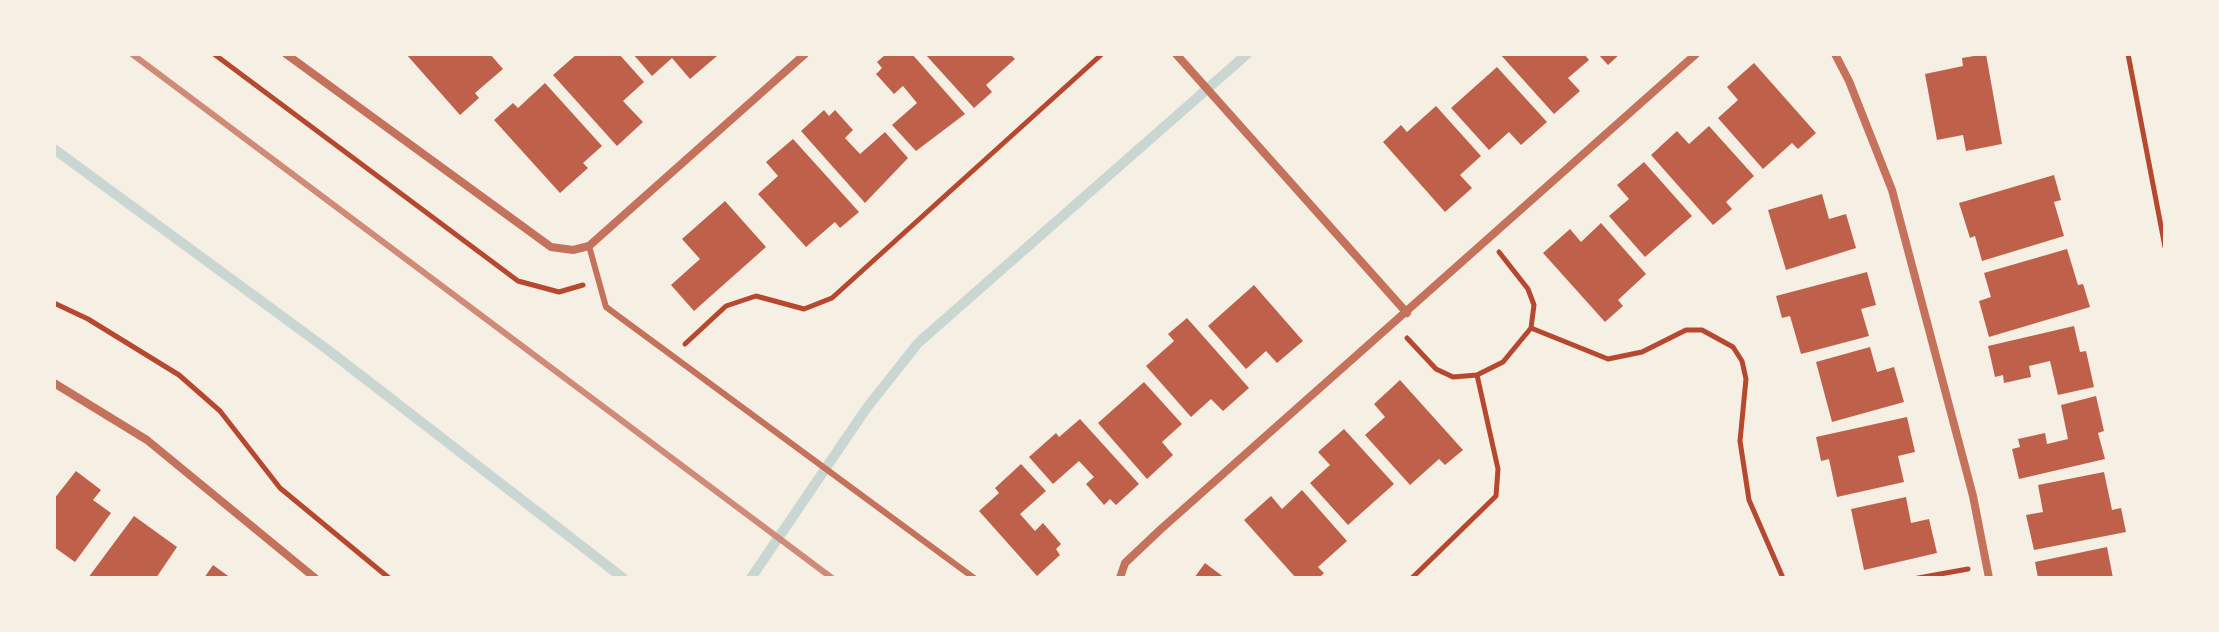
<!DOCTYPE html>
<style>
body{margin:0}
#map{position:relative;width:2219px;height:632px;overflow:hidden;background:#f6efe4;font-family:Rubik,sans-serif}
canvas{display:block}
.frame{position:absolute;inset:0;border:56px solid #f6efe4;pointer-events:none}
</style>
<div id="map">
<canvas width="2219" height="632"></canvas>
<div class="frame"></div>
</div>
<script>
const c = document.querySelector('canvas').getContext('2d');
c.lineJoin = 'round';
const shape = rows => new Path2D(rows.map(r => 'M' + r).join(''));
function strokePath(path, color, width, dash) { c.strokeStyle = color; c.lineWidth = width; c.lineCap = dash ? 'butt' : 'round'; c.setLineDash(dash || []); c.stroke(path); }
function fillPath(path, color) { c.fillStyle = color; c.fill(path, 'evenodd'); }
strokePath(shape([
 [54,149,328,350,623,578],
 [751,578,866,409,918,343,1247,54]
]), '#c9d6d2', 10);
fillPath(shape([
 [406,54,490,54,503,69,475,93,479,98,460,115],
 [577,54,619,54,644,82,623,101,643,122,617,146,553,75],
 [633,54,715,54,717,56,690,79,672,58,652,76],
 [886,54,912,54,965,114,916,151,892,125,917,103,903,86,894,94,876,74,882,68,877,62],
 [925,54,1010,54,1015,59,986,85,992,92,974,108],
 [1500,54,1584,54,1589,60,1568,78,1580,91,1554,114],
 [1598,54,1620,54,1608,65],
 [1986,54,2002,144,1966,151,1963,135,1937,140,1925,74,1963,66,1962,58],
 [1754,63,1816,133,1798,149,1792,143,1763,169,1718,118,1738,100,1727,87],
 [1497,67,1547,122,1521,145,1509,132,1489,150,1451,108],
 [545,83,602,146,583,163,588,168,560,193,494,120,513,103,518,108],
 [1436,106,1481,156,1460,175,1472,188,1445,212,1383,142,1401,125,1407,132],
 [824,110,829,116,835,110,853,130,845,138,860,154,885,132,908,158,865,203,801,131],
 [1709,126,1754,176,1726,202,1732,209,1713,225,1651,155,1677,131,1689,144],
 [793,139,859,212,840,228,835,222,806,247,758,194,778,176,766,162],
 [1644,162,1692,216,1645,257,1609,216,1629,199,1617,185],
 [2054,175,2061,200,2054,202,2064,236,1982,261,1975,236,1970,238,1959,203],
 [1822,194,1829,219,1846,214,1856,248,1786,270,1768,210],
 [725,201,766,247,694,311,671,285,700,259,682,239],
 [1601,223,1646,274,1618,300,1623,306,1605,322,1543,253,1570,229,1581,242],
 [2067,249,2078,285,2083,284,2090,307,1989,337,1979,301,1991,297,1984,273],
 [1867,272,1876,305,1861,309,1869,336,1801,354,1790,316,1782,318,1776,296],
 [1254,285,1303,341,1277,363,1266,351,1246,369,1208,326],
 [1187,318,1249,388,1223,411,1211,399,1191,417,1146,366,1174,341,1168,334],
 [2074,326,2080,352,2086,351,2094,387,2058,395,2050,361,2029,366,2031,377,2004,383,2003,375,1995,377,1988,346],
 [1870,347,1877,372,1894,367,1904,402,1832,422,1816,362],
 [1400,380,1463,450,1445,465,1439,459,1410,485,1365,435,1385,417,1374,404],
 [1144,382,1182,424,1162,442,1173,455,1147,479,1098,423],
 [2096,396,2104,431,2098,433,2105,459,2019,479,2012,449,2020,447,2018,439,2045,433,2047,444,2068,439,2061,405],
 [1907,417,1915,452,1898,456,1904,482,1837,497,1829,459,1821,461,1816,437],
 [1080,419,1139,484,1116,505,1110,499,1104,505,1086,484,1094,477,1079,461,1053,484,1029,457,1056,433,1059,437],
 [1344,429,1394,484,1348,525,1310,483,1330,465,1318,452],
 [1021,464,1046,491,1020,514,1035,531,1043,523,1061,544,1056,549,1060,555,1037,576,979,511,999,493,995,488],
 [76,471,101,490,93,500,111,513,75,562,54,547,54,499],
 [2104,472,2112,510,2121,508,2126,532,2034,550,2026,515,2043,512,2038,485],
 [1302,490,1347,541,1318,567,1324,573,1319,578,1296,578,1244,520,1271,496,1282,509],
 [1906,497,1911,523,1929,519,1937,553,1864,570,1851,509],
 [134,516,177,547,156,578,88,578],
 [2107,547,2113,578,2038,578,2035,562],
 [1205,563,1225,578,1194,578],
 [213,565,231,578,204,578]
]), '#bf614a');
strokePath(shape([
 [214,54,518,281,559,292,583,285],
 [2128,54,2165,247],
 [54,303,88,319,179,375,220,411,280,488,389,578],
 [1531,328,1608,359,1642,352,1686,330,1702,330,1733,347,1742,361,1746,379,1740,441,1749,500,1783,578],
 [1407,338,1436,369,1453,377,1477,375,1503,362,1531,328,1534,305,1528,289,1499,252],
 [685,344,726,306,756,296,804,309,832,298,1102,54],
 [1412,578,1496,496,1498,469,1477,375],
 [1918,578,1968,569]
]), '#b5482f', 5);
strokePath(shape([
 [589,246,606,307,974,578]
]), '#c5725c', 6);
strokePath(shape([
 [286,54,551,247,573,250,589,246,805,54],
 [1176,54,1407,313],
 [1835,54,1849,81,1892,190,1973,496,1989,578],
 [54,383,147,440,315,578],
 [1120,578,1125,563,1161,529,1696,54]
]), '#c5725c', 8);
strokePath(shape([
 [132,54,832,578]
]), '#cf8b77', 6);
</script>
